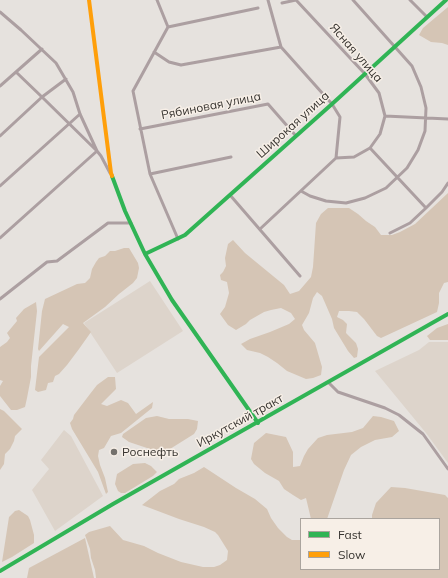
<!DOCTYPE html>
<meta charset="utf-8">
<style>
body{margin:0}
#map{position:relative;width:448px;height:578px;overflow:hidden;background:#e6e2de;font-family:Mulish,sans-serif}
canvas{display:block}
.legend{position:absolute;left:300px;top:518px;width:140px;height:52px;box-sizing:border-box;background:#f7efe7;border:1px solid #aaa49e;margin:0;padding:5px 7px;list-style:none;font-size:12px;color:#373430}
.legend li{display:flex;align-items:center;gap:8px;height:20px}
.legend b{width:20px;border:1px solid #aaa49e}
</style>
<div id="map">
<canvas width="448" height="578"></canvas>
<ul class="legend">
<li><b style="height:5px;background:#30b455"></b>Fast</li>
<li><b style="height:5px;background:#ff9f0a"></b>Slow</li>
</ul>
</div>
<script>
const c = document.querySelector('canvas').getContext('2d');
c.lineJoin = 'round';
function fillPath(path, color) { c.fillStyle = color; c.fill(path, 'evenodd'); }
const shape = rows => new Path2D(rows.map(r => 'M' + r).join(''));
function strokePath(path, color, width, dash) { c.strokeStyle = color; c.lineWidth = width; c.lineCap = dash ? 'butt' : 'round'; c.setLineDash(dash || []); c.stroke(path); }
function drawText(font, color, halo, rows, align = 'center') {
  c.font = font + ' Mulish,sans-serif'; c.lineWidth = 3; c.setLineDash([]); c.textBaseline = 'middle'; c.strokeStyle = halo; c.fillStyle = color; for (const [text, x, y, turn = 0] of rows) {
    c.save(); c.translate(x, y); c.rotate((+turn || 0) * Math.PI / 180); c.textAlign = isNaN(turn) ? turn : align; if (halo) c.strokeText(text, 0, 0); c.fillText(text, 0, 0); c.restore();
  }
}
fillPath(shape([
 [150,281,183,331,117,373,84,323],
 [429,342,448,342,448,463,426,433,375,371,419,350],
 [64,430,71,436,103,496,55,531,32,490,49,469,41,460]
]), '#ddd4cb');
fillPath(shape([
 [448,7,448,45,442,43,431,42,419,35,423,28],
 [448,193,448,282,444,283,439,293,439,303,437,312,381,338,377,336,364,319,357,312,349,311,339,311,337,317,343,320,347,324,346,333,356,343,358,349,357,357,354,358,348,351,334,328,332,319,322,296,317,292,313,298,309,313,302,325,304,330,315,343,322,367,321,375,313,378,306,379,287,371,277,363,268,357,260,353,247,350,241,344,250,339,270,332,289,324,295,319,291,313,281,308,271,310,264,312,250,320,246,324,236,330,228,325,220,314,225,307,229,293,227,282,221,280,220,275,223,272,226,266,225,258,228,244,233,240,245,253,284,285,290,294,299,291,311,277,313,267,316,223,321,214,328,208,349,208,358,214,366,221,375,227,381,235,392,235,400,232,415,224],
 [124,248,129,248,138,263,139,268,137,278,133,283,119,294,105,307,83,323,91,332,79,349,67,365,59,374,55,376,53,382,48,383,46,390,38,392,35,390,39,357,69,327,63,324,39,351,38,349,42,311,45,299,77,284,85,283,90,278,92,269,96,262,99,258,105,256,110,251,115,251],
 [36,302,37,311,31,366,31,377,27,398,25,407,17,410,11,410,0,396,0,386,3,381,0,380,0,347,7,342,10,338,7,333,17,321,16,318,24,309],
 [448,324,448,340,430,340,427,336,437,328],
 [108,377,115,377,116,389,101,404,107,406,121,400,128,403,136,414,153,402,152,408,121,433,111,436,104,448,99,450,98,456,100,465,105,478,108,492,106,494,98,472,72,429,70,423,73,419,74,415,90,394,97,385],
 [0,409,4,411,22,429,15,436,14,441,10,449,5,454,4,464,0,470],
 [157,416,169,419,188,419,198,421,197,429,194,434,170,449,161,449,156,451,129,442,122,437,123,434,146,418],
 [373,416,381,417,394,421,399,431,392,437,375,440,361,447,351,455,344,470,327,519,311,519,306,498,301,500,293,495,284,489,279,481,265,473,254,464,251,459,254,443,266,433,286,437,293,452,293,467,300,466,304,456,308,449,318,438,327,435,352,432,363,428],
 [145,463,151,466,157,472,153,476,125,493,121,493,118,491,115,484,117,474,133,464],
 [204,467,236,488,255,499,267,509,271,518,278,528,287,537,292,540,301,540,301,569,439,569,439,519,372,519,372,515,376,503,391,487,405,488,445,495,448,498,448,578,96,578,95,570,91,558,90,549,85,535,89,532,110,526,123,540,144,546,158,553,181,562,203,567,214,567,220,565,227,560,228,551,218,535,215,532,204,527,179,519,142,505,160,491,174,484,179,479,194,473],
 [19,510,28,516,30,520,34,535,34,543,12,557,2,562,9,517,15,511],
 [85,538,94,578,27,578,29,568]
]), '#d5c5b5');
strokePath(shape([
 [157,0,168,27,133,91,150,174,178,239],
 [268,0,281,47],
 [410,0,427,17],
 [282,3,296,0,365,74,379,93,385,116,380,134,370,148,354,157,336,158],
 [0,12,21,30,56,63,73,92,80,114,97,151,101,156,110,173],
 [168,27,258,8],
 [154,52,169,62,181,65,281,47,332,104,340,117,336,158,260,229],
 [0,86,42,49],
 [385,116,448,119],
 [140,129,268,104,296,136],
 [0,136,42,97,66,79],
 [370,148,426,208],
 [150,174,231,157],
 [0,186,80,114],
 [301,191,310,196,326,201,346,203,365,198,386,188,407,168,418,150,425,131,426,108,421,87,412,66,353,0],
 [230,195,300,276],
 [390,233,410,223,426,208,442,192,448,183],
 [0,238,97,151,42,97,16,72],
 [0,299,47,262,57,261,108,223,131,223],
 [329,383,338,392,385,408,399,415,423,434,448,469]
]), '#ac9fa1', 3);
strokePath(shape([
 [112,176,125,211,145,254,172,300,258,423],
 [145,254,185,235,332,104,446,0],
 [0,571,113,504,448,314]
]), '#30b455', 4);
strokePath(shape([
 [89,0,111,173,112,176]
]), '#ff9f0a', 4);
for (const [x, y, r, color] of [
 [114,452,4,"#74716d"]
]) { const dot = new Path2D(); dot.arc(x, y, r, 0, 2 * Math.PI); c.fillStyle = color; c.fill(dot); strokePath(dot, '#f7efe7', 1.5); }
drawText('12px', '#373430', '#f7efe7', [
 ["Ясная улица",356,53,49],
 ["Рябиновая улица",211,106,-11],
 ["Широкая улица",293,125,-42],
 ["Иркутский тракт",240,421,-29]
]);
drawText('12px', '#373430', '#f7efe7', [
 ["Роснефть",122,452]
], 'left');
</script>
